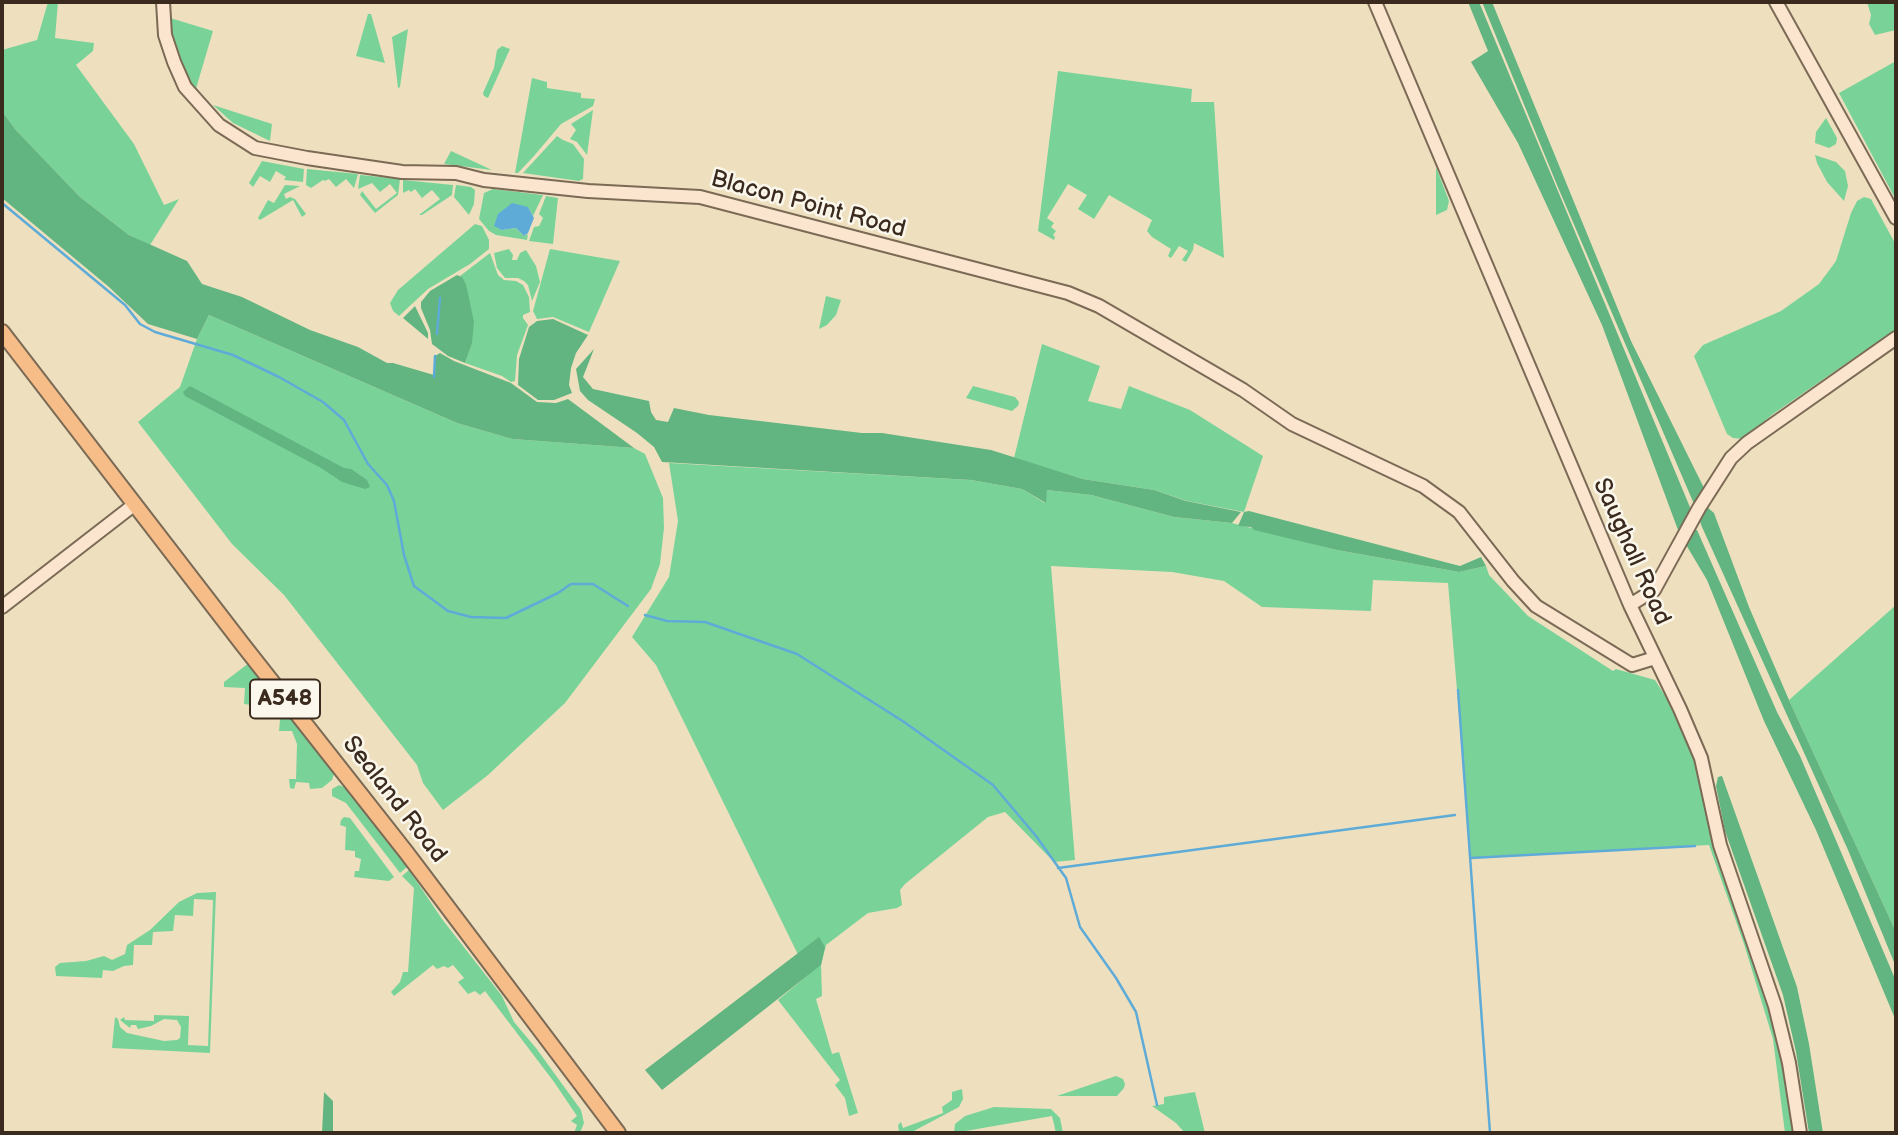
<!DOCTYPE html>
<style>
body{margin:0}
#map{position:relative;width:1898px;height:1135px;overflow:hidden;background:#eee0bf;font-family:"Balsamiq Sans",sans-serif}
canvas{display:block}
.frame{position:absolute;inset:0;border:4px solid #3b2a1e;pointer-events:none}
</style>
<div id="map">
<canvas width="1898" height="1135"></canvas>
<div class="frame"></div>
</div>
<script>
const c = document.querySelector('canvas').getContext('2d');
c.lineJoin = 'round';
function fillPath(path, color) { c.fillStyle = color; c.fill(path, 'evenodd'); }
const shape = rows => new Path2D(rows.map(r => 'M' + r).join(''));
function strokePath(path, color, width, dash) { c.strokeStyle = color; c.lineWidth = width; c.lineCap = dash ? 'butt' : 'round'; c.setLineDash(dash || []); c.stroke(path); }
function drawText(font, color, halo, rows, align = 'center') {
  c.font = font + ' "Balsamiq Sans",sans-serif'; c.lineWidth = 5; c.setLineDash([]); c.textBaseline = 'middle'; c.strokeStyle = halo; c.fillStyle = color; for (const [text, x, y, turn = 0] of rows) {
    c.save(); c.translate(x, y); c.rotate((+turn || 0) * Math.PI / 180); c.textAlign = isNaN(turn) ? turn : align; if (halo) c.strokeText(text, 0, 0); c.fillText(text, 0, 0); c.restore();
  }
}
fillPath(shape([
 [48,2,58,2,55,38,94,43,93,51,76,65,134,144,164,205,179,199,150,245,129,235,80,197,15,129,2,111,2,50,37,40],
 [1867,2,1896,2,1896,30,1875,35,1869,24,1871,15],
 [368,14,371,14,385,63,356,56],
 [167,17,213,31,195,92,176,57],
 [408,29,400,87,398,88,392,37],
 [502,46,510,49,488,98,484,96,483,93,494,68,497,50],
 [1896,61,1896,200,1839,93],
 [1058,71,1192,89,1191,102,1214,102,1224,258,1194,243,1193,250,1186,262,1182,260,1188,251,1179,246,1171,258,1168,256,1171,249,1152,237,1147,231,1152,220,1109,195,1094,219,1078,209,1087,195,1068,184,1047,218,1054,223,1051,227,1056,231,1053,235,1055,237,1054,240,1038,231],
 [532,78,547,82,547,88,581,93,581,98,595,99,593,106,561,124,534,156,518,173,515,173],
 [213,105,272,124,270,141,233,123],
 [593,110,587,155,577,142,570,139,576,130,571,124],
 [1826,118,1837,138,1836,144,1829,148,1815,143,1816,132],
 [557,136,563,140,573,144,584,159,583,179,579,181,523,173],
 [451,151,492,170,444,164],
 [1815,155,1836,162,1845,171,1848,186,1844,201,1827,182,1817,163],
 [262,161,304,169,303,182,284,180,286,177,276,171,270,182,260,176,253,187,249,183],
 [1436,167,1449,201,1447,210,1436,215],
 [307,169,358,174,354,188,346,179,336,187,329,179,325,181,323,180,311,188,306,185],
 [360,175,400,179,398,195,375,213,360,195,362,191,376,209,397,193,390,184,380,192,372,183,358,189],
 [403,180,453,185,452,195,422,215,419,215,440,199,432,190,422,198,415,189,411,192,409,190,403,193],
 [285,185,300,186,284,194,286,199,290,197,295,199,306,214,302,217,293,200,260,220,258,218,268,200,274,203],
 [456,185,471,187,475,190,474,204,469,215,454,197],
 [493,189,543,195,533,216,528,207,502,230,516,228,524,236,528,234,527,240,496,235,489,231,479,219,484,193],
 [546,196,558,198,553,244,529,241,534,227,539,226,543,218,539,214],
 [1864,197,1871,199,1896,245,1896,329,1773,414,1743,439,1733,438,1727,434,1694,356,1703,345,1781,311,1819,284,1836,261,1851,213,1857,201],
 [475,224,482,226,489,240,489,249,470,264,428,289,399,316,393,311,390,303,398,290],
 [509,249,513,255,512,260,517,260,520,253,526,250,536,266,540,282,532,301,528,285,524,281,518,278,505,278,497,268,494,253],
 [550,249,620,261,589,332,553,317,537,319,533,311],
 [490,253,498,275,504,280,516,281,523,285,529,297,530,312,523,315,523,318,528,325,517,355,515,381,511,382,502,376,465,363,472,342,466,284,460,276],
 [826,296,841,300,836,315,827,325,819,329],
 [209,315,457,423,512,439,634,448,645,454,663,498,664,528,660,564,651,589,565,703,488,775,443,810,423,783,417,765,284,595,232,544,138,422,180,387,197,339],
 [1042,344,1100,366,1088,401,1121,409,1129,386,1190,410,1263,456,1244,512,1187,501,1154,490,1083,479,1014,458],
 [973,386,1015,397,1019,402,1018,406,1012,411,966,398],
 [669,463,971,480,1022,489,1045,503,1047,490,1091,495,1174,517,1232,523,1337,550,1459,572,1486,566,1489,575,1528,616,1613,671,1616,669,1655,680,1679,718,1693,749,1778,1038,1795,1133,1785,1133,1773,1039,1744,944,1709,845,1471,858,1448,583,1373,580,1371,611,1262,607,1224,581,1172,572,1051,566,1075,860,1054,862,1005,812,988,817,905,884,900,890,902,905,897,908,868,913,826,945,821,965,822,996,816,999,832,1054,839,1052,858,1113,849,1116,845,1098,835,1085,840,1080,778,1000,808,975,656,665,632,637,669,577,678,521],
 [1896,605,1896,932,1789,700],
 [249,663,334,774,332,780,322,788,310,789,309,783,296,782,294,789,290,788,289,779,296,779,297,744,292,731,279,731,281,709,244,704,245,688,224,687,224,682],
 [339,785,344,787,407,867,400,873,346,803,332,796,332,789],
 [344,817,350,818,394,877,389,881,354,877,355,871,359,871,361,859,355,857,355,851,345,850,346,827,340,825,341,820],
 [409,870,442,919,502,996,514,1022,536,1048,581,1110,584,1123,580,1133,574,1133,577,1125,571,1121,577,1116,554,1082,485,991,480,995,475,991,468,994,458,982,464,978,453,965,448,968,444,966,437,969,433,965,394,996,391,992,400,982,403,972,408,972,414,888,402,876],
 [216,892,210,1053,112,1048,115,1017,118,1019,120,1027,127,1033,164,1041,177,1040,180,1038,181,1027,177,1020,164,1019,151,1026,138,1029,136,1025,131,1025,130,1028,120,1020,124,1017,125,1020,154,1021,154,1015,189,1016,188,1045,208,1046,213,900,194,899,193,916,175,915,173,931,153,932,152,945,134,945,133,965,124,966,113,971,103,970,102,978,56,976,55,967,60,963,86,961,104,956,112,960,125,954,127,945,150,930,179,902,197,893],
 [1116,1076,1123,1079,1125,1084,1124,1088,1117,1096,1057,1096],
 [962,1089,963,1099,959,1107,910,1133,899,1132,898,1125,901,1122,903,1128,943,1113,942,1107,952,1100,952,1092],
 [1195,1092,1205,1133,1185,1133,1176,1123,1152,1106,1164,1104,1164,1097],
 [994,1107,1051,1109,1060,1118,1063,1133,1056,1133,1052,1116,954,1133,955,1124,965,1116]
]), '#79d399');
fillPath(shape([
 [1468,2,1479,2,1692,512,1678,530,1602,325,1518,143,1471,62,1488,51],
 [1482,2,1492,2,1631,341,1704,488,1694,504,1557,185],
 [2,111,15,129,80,197,129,235,187,261,202,284,242,297,310,330,358,347,387,363,393,363,434,375,435,356,440,353,454,361,511,383,537,402,556,403,568,399,634,448,512,439,457,423,209,315,197,339,148,324,109,287,2,198],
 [457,275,462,277,466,284,474,322,472,343,465,363,448,356,432,344,430,330,421,308,421,302,430,291],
 [415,306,428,333,428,339,403,318],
 [553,319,588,335,576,353,571,368,569,385,572,393,554,400,538,400,518,385,519,359,529,327,537,321],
 [594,349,583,377,593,389,649,401,651,412,656,420,668,422,674,408,709,415,862,433,882,433,991,450,1083,479,1154,490,1186,501,1241,512,1232,523,1174,517,1091,495,1047,490,1046,503,1022,489,971,480,662,462,654,447,637,433,588,400,580,391,576,369],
 [190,386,344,468,351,469,367,480,370,487,365,489,342,482,321,468,185,396,183,392],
 [1707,507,1714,513,1749,607,1789,700,1896,932,1896,967,1848,850,1702,527,1699,519],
 [1249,511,1460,566,1481,557,1486,566,1459,572,1337,550,1254,530,1251,527,1238,526,1244,512],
 [1693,530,1697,530,1777,712,1800,756,1896,981,1896,1021,1816,830,1764,721,1707,580,1685,543],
 [1722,776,1797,987,1809,1044,1823,1133,1809,1133,1796,1052,1783,995,1725,831,1716,786,1718,777],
 [819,937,825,947,821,965,662,1090,645,1070],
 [324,1092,333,1101,333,1133,322,1133]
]), '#62b581');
fillPath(shape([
 [512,203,528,207,534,218,528,233,524,236,516,228,502,230,494,226,498,214]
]), '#5fabd7');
strokePath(shape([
 [2,203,125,305,140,324,155,332,233,355,279,377,323,402,344,420,368,464,387,485,394,501,404,555,414,586,448,611,471,617,506,618,558,593,571,584,593,584,628,606],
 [437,334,440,298],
 [434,377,435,356],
 [645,615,667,621,705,622,797,654,904,722,993,785,1036,836,1066,878,1080,927,1116,978,1136,1012,1157,1105],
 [1458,690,1490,1133],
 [1471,858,1695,846],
 [1058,868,1455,815]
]), '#5fabd7', 2.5);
const secondary = shape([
 [163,2,165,35,174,62,185,87,219,125,255,148,307,158,402,172,456,173,484,180,588,191,700,197,1068,293,1099,306,1243,390,1292,424,1423,486,1459,512,1513,581,1536,606,1632,665,1655,658],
 [1375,2,1630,605,1680,709,1701,758,1720,845,1775,1006,1789,1063,1800,1133],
 [1776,2,1896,218],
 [1630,605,1654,590,1699,508,1731,458,1747,443,1896,338],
 [2,607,135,504]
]);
const primary = shape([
 [2,332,243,645,406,852,618,1133]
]);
strokePath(secondary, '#7a6a56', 16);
strokePath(primary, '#7a6a56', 18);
strokePath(secondary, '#fce5cf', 12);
strokePath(primary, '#f7bd88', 14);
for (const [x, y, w] of [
 [285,699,70]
]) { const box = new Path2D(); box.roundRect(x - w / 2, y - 19.5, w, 39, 5); c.fillStyle = '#fbf7ec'; c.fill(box); strokePath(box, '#3b2a1e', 2); }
drawText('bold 23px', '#3b2a1e', null, [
 ["A548",285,699]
]);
drawText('24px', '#3b2a1e', '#fbf7ec', [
 ["Blacon Point Road",808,205,15],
 ["Saughall Road",1631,552,66],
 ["Sealand Road",394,800,52]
]);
</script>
